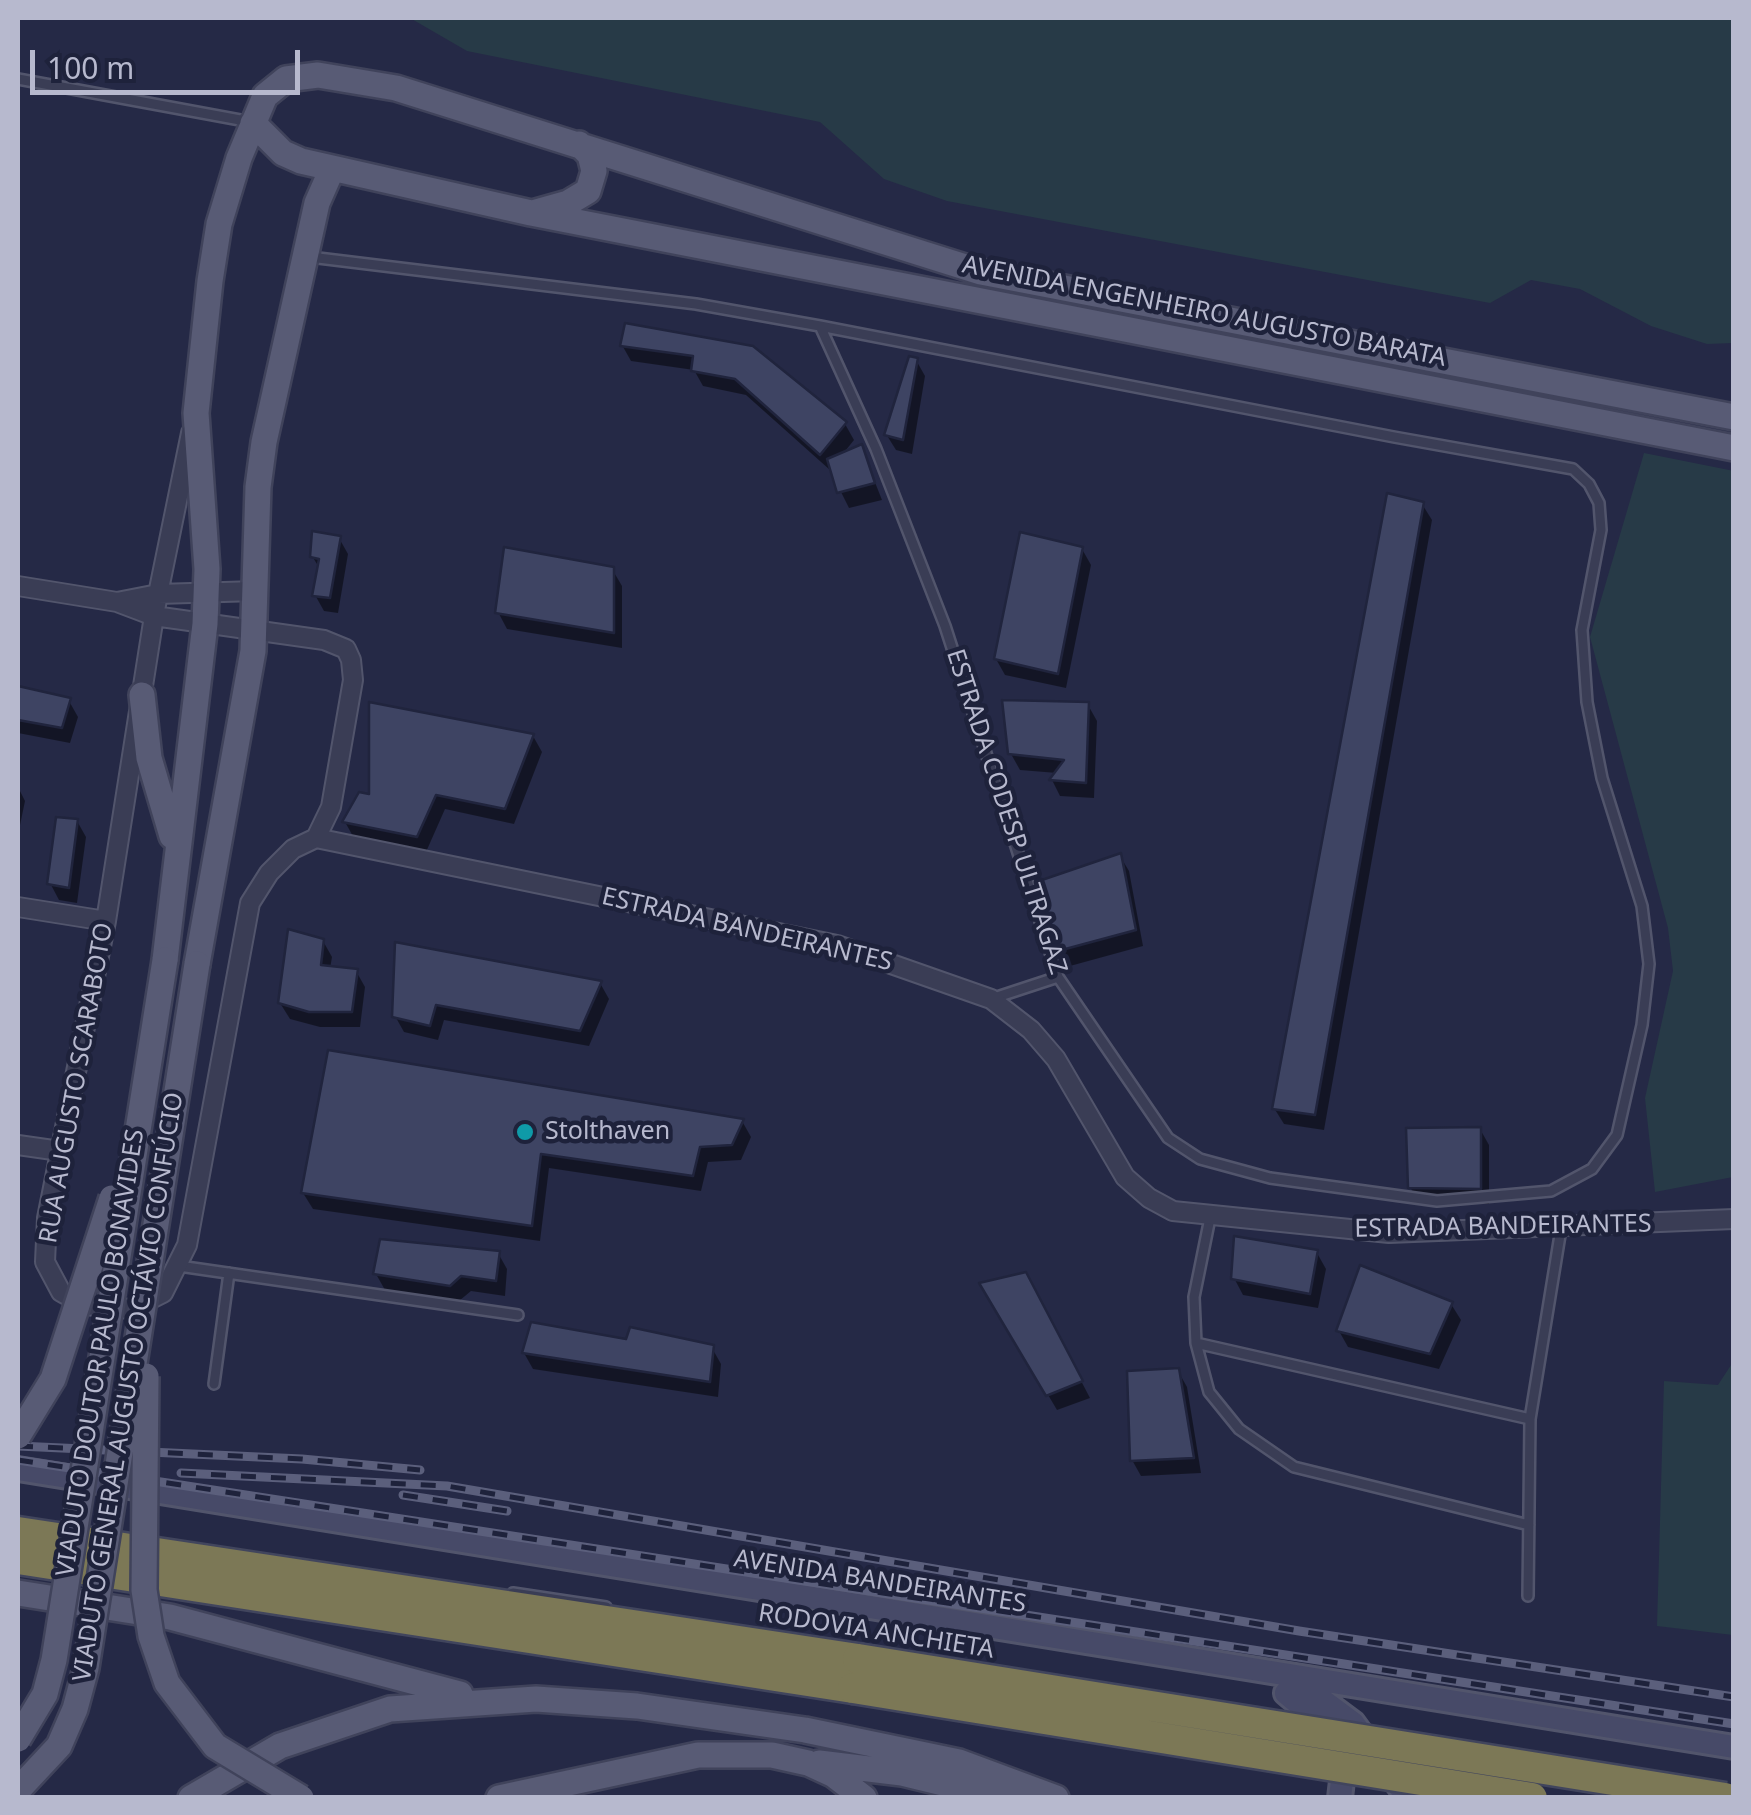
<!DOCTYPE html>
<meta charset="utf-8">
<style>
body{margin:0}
#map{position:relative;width:1751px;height:1815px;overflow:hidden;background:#252946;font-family:"Noto Sans",sans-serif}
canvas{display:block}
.frame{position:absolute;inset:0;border:20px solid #b7b9ce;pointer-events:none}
.scale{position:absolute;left:30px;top:50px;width:270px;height:45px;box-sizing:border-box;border:5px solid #b7b9ce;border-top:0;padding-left:12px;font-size:30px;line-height:35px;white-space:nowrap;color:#b7b9ce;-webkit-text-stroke:8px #1e223b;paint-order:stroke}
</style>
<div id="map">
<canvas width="1751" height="1815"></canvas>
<div class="frame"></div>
<div class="scale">100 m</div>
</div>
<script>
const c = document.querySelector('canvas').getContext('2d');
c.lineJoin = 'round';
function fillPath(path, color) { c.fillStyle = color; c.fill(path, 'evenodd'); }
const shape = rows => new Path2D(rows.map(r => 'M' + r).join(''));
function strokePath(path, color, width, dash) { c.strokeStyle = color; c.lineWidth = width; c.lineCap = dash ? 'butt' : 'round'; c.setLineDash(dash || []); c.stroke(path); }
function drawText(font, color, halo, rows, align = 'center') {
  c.font = font + ' "Noto Sans",sans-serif'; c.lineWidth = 9; c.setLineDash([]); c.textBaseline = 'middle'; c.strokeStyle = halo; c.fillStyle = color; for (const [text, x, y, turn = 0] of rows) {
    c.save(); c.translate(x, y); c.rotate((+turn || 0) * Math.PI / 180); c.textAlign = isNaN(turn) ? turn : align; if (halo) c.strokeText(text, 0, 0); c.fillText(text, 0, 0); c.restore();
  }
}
fillPath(shape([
 [410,18,1733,18,1733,343,1707,344,1651,326,1580,289,1531,280,1490,303,947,201,884,179,820,122,467,51],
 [1644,453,1734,471,1733,1177,1655,1192,1645,1098,1673,971,1668,928,1590,637],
 [1733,1362,1733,1635,1657,1626,1664,1381,1718,1385]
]), '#273a47');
fillPath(shape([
 [626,326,845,424,854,440,842,455,861,447,882,500,849,508,830,470,746,395,703,386,694,370,631,361,622,345],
 [916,360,925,376,912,454,896,450,886,434],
 [1422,504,1432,520,1324,1130,1284,1124,1274,1108],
 [339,538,348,554,338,613,324,611,315,595,320,569,312,556],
 [1082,549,1091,565,1066,688,1005,675,996,659],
 [612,569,622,586,622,648,507,629,498,612],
 [18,689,69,701,78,717,70,743,18,733],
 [1088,705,1097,721,1094,798,1060,796,1052,780,1057,773,1020,770,1011,754],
 [533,736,542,752,514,824,445,809,426,852,354,838,345,822,371,797],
 [18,787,25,801,19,830,18,830],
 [77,821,86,837,77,903,59,900,50,883],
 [1120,856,1129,871,1143,946,1070,966,1039,883],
 [323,941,332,957,330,969,356,971,365,987,360,1027,320,1027,290,1019,280,1003],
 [397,945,600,983,609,999,589,1046,444,1020,438,1040,404,1032,395,1016],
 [742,1121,751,1137,741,1160,708,1162,701,1191,549,1168,540,1241,313,1209,303,1193],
 [1480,1129,1489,1145,1489,1204,1420,1203,1410,1187],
 [498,1253,507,1269,505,1296,471,1291,459,1301,385,1290,376,1274],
 [1317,1253,1326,1269,1318,1308,1243,1295,1234,1278],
 [983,1285,1034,1291,1090,1398,1057,1410],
 [1451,1304,1461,1320,1439,1369,1348,1347,1339,1331],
 [627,1341,712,1348,721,1364,718,1397,533,1369,524,1353],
 [1178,1371,1187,1387,1201,1473,1141,1476,1132,1460]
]), '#0007');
const building = shape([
 [625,323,753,346,847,422,820,455,735,379,691,371,693,356,620,346,625,323],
 [909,356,918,358,903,440,884,435,909,356],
 [862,444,875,483,837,493,827,459,862,444],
 [1387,493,1424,502,1315,1115,1272,1109,1387,493],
 [312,531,341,536,330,598,312,596,319,559,310,557,312,531],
 [1020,532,1083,547,1058,674,994,659,1020,532],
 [504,547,614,567,614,633,495,613,504,547],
 [18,686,71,698,62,728,18,720,18,686],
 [1002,700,1089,702,1086,783,1049,780,1064,760,1008,754,1002,700],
 [369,702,534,734,505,809,436,795,417,837,342,822,359,792,369,794,369,702],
 [56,817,78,819,69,888,47,884,56,817],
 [1121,853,1136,930,1058,951,1036,882,1121,853],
 [288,929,324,939,321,965,358,969,352,1012,309,1012,278,1003,288,929],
 [395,942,602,981,580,1031,436,1005,430,1026,392,1017,395,942],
 [328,1050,744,1119,732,1145,700,1147,693,1176,541,1154,532,1226,301,1193,328,1050],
 [1481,1127,1481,1189,1408,1188,1406,1128,1481,1127],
 [1234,1236,1318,1250,1310,1294,1231,1279,1234,1236],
 [380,1239,500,1251,496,1281,461,1276,450,1286,373,1274,380,1239],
 [1360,1265,1453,1302,1430,1354,1336,1331,1360,1265],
 [1026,1272,1083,1381,1046,1396,979,1283,1026,1272],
 [531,1322,626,1339,630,1327,714,1345,710,1382,522,1353,531,1322],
 [1179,1368,1194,1458,1130,1461,1127,1371,1179,1368]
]);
fillPath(building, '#3e4463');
strokePath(building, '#20243d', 2.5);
const lane = shape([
 [18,79,251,122],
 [310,257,696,304,820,326,1394,437,1573,469,1589,484,1599,503,1601,530,1582,630,1587,702,1602,778,1642,906,1649,964,1642,1025,1617,1135,1592,1169,1551,1191,1437,1201,1270,1178,1200,1159,1168,1138,1058,977,945,626,876,449,820,326],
 [991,999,1058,977],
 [1210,1218,1194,1297,1196,1343,1530,1419],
 [179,1266,518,1315],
 [1196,1343,1209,1392,1239,1429,1294,1467,1529,1525],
 [214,1384,229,1273],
 [513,1593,606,1607],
 [1528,1596,1530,1419,1561,1229]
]);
const street = shape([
 [18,586,117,602,154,616,324,640,346,649,351,660,353,680,331,807,316,838,293,849,269,873,250,903,187,1245,163,1293,131,1309,84,1305,61,1292,45,1262,47,1218,106,921,154,616,158,594,191,433],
 [117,602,158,594,256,591],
 [316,838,837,945,991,999,1031,1030,1056,1059,1125,1177,1149,1198,1173,1211,1389,1233,1734,1219],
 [18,907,106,921],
 [18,1145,60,1151]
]);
const secondary = shape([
 [18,1469,1734,1747],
 [1295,1688,1318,1697,1353,1723,1408,1798],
 [1286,1693,1322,1723,1337,1749,1343,1772,1340,1798]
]);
const primary = shape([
 [253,123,283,153,301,161,531,213,1734,448],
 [536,212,568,203,588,191,594,171,590,155,579,144],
 [142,695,149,758,172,836],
 [165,960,205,624,207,569,196,413,210,281,219,224,239,158,265,96,286,79,318,75,396,88,981,272,1734,417],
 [197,964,253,651,258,487,264,442,317,203,332,169],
 [18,1593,170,1617,460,1694],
 [819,1763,902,1773,1005,1798],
 [191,1798,280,1746,390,1709,536,1699,637,1706,805,1730,959,1762,1056,1798],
 [499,1798,698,1755,772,1755,808,1763,834,1775,864,1798]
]);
const highway = shape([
 [18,1532,858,1659],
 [18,1559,853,1688]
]);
strokePath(lane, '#52556c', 14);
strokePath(street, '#52556c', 22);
strokePath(secondary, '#52556c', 28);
strokePath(primary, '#40435b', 30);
strokePath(highway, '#41455d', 35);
strokePath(lane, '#3a3d55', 9);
strokePath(street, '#3a3d55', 18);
strokePath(secondary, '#474a68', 22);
strokePath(primary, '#585b75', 25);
strokePath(highway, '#7c7856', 30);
const rail = shape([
 [18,1446,302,1459,420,1470],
 [18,1460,1734,1724],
 [181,1473,447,1486,1299,1631,1734,1697],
 [403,1495,507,1511]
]);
strokePath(rail, '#5b5f7c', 9);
strokePath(rail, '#1e223b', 5, [15]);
const primaryBridge = shape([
 [146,1376,144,1590,151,1636,167,1683,215,1746,301,1798],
 [18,1436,53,1379,112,1198],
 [18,1739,45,1694,54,1660,165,960],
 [18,1790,59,1746,75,1709,86,1668,197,964]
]);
const highwayBridge = shape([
 [858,1659,1725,1798],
 [853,1688,1532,1798]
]);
strokePath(primaryBridge, '#40435b', 30, []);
strokePath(highwayBridge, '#41455d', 35, []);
strokePath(primaryBridge, '#585b75', 25);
strokePath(highwayBridge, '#7c7856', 30);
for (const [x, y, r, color] of [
 [525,1132,10,"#0f9aa8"]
]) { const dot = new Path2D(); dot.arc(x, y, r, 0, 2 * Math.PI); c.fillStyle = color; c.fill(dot); strokePath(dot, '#1e223b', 4); }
drawText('25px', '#b7b9ce', '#1e223b', [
 ["AVENIDA ENGENHEIRO AUGUSTO BARATA",1204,312,11],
 ["ESTRADA CODESP ULTRAGAZ",1006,812,72],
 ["ESTRADA BANDEIRANTES",747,930,13],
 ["RUA AUGUSTO SCARABOTO",77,1083,-80],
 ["ESTRADA BANDEIRANTES",1503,1227,-1],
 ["VIADUTO DOUTOR PAULO BONAVIDES",101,1353,-81],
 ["VIADUTO GENERAL AUGUSTO OCTÁVIO CONFÚCIO",129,1387,-81],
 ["AVENIDA BANDEIRANTES",880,1582,9],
 ["RODOVIA ANCHIETA",876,1632,9]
]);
drawText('25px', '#b7b9ce', '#1e223b', [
 ["Stolthaven",545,1132]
], 'left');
</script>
